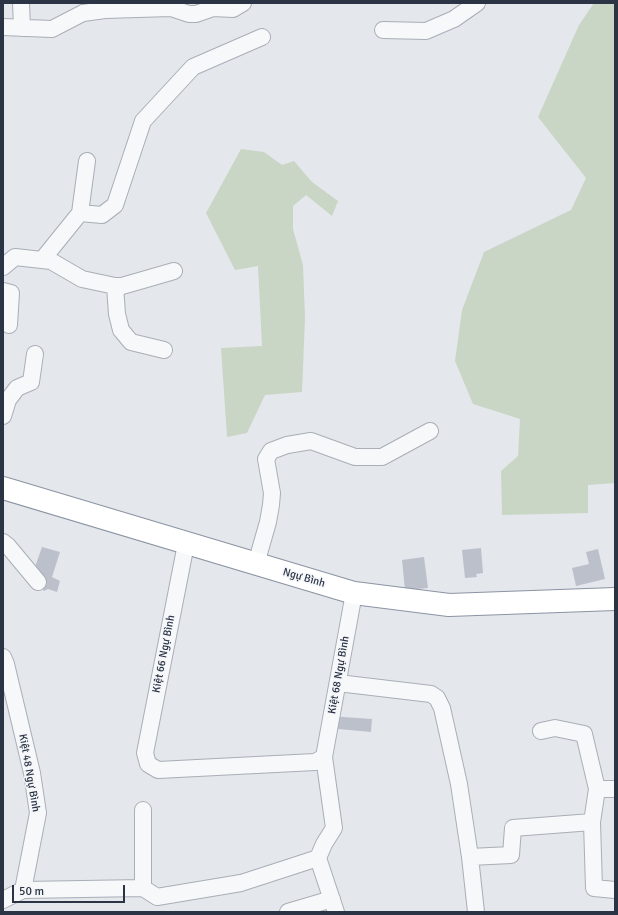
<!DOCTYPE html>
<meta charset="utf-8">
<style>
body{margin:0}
#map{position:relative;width:618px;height:915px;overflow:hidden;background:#e4e7ec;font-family:Signika,sans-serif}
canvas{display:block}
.frame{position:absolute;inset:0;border:4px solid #2b3445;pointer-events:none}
.scale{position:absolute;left:12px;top:885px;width:113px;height:18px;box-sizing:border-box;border:2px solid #2b3445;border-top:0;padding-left:5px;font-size:12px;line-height:14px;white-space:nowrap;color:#2b3445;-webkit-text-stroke:3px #f4f6f9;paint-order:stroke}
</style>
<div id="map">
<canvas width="618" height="915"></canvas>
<div class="frame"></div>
<div class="scale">50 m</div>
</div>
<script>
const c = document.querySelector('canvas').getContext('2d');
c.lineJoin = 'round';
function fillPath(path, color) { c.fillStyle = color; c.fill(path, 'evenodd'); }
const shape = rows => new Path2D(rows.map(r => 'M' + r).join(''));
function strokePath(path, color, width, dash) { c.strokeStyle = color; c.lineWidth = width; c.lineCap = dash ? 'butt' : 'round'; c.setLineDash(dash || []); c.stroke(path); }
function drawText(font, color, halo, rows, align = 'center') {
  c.font = font + ' Signika,sans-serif'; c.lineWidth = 3; c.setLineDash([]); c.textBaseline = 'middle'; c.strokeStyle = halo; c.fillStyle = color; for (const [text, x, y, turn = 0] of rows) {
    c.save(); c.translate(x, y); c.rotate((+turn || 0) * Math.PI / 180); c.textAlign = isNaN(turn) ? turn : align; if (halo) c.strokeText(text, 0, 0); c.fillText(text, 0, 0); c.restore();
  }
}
fillPath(shape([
 [594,3,615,3,615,483,588,485,588,513,502,515,501,471,518,456,520,419,473,404,455,361,462,310,484,252,571,210,586,178,538,117,579,25],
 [241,149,264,152,282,165,294,161,312,182,338,201,332,216,306,195,293,206,293,229,303,265,305,318,302,392,265,395,247,433,227,437,221,348,262,346,258,266,235,270,206,213]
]), '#c9d6c5');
fillPath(shape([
 [42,547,60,552,52,577,60,581,57,592,48,589,44,591,36,582,35,567],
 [481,548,483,573,476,574,477,577,465,578,462,550],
 [598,549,605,579,576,586,572,568,589,564,586,552],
 [424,557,428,588,405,590,402,560],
 [329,716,372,719,371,732,328,728]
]), '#bbc0ca');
const minor = shape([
 [21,3,22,28],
 [3,27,52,29,83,13,105,10,171,8,189,14,196,14,213,8,233,9,243,3],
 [383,30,426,31,454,19,477,3],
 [80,213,102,215,115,205,143,121,193,67,262,37],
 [42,260,80,213,87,161],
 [3,267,15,257,51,261,82,279,115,286,122,286,174,271],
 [115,286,117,314,121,330,131,342,164,350],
 [3,291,11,293,9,325],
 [3,416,8,400,17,388,31,382,35,354],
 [3,542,8,546,38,582],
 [186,544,145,753,148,764,158,770,315,762,324,757],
 [256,564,268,522,271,505,272,493,266,459,271,451,287,445,311,441,355,457,382,457,430,431],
 [3,657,6,664,32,773,38,813,23,890],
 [338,683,431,694,437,698,442,708,459,784,470,857,476,912],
 [541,731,555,728,584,734,597,789,592,822,594,888,615,890],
 [597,789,615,789],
 [470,857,511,855,513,828,592,822],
 [318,858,324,844,334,828,324,757,354,593],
 [143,888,143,810],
 [3,900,23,890,143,888,157,897,241,883,318,858,336,912],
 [288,912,332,899]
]);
const highway = shape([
 [3,488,354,593,449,605,615,599]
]);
strokePath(minor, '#a9aeb7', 18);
strokePath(highway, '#8b94a3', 24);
strokePath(minor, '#f7f8fa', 16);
strokePath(highway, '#fff', 22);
drawText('11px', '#2b3445', '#f4f6f9', [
 ["Ngự Bình",304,578,16],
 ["Kiệt 66 Ngự Bình",164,654,-79],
 ["Kiệt 68 Ngự Bình",339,675,-80],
 ["Kiệt 48 Ngự Bình",29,773,80]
]);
</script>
